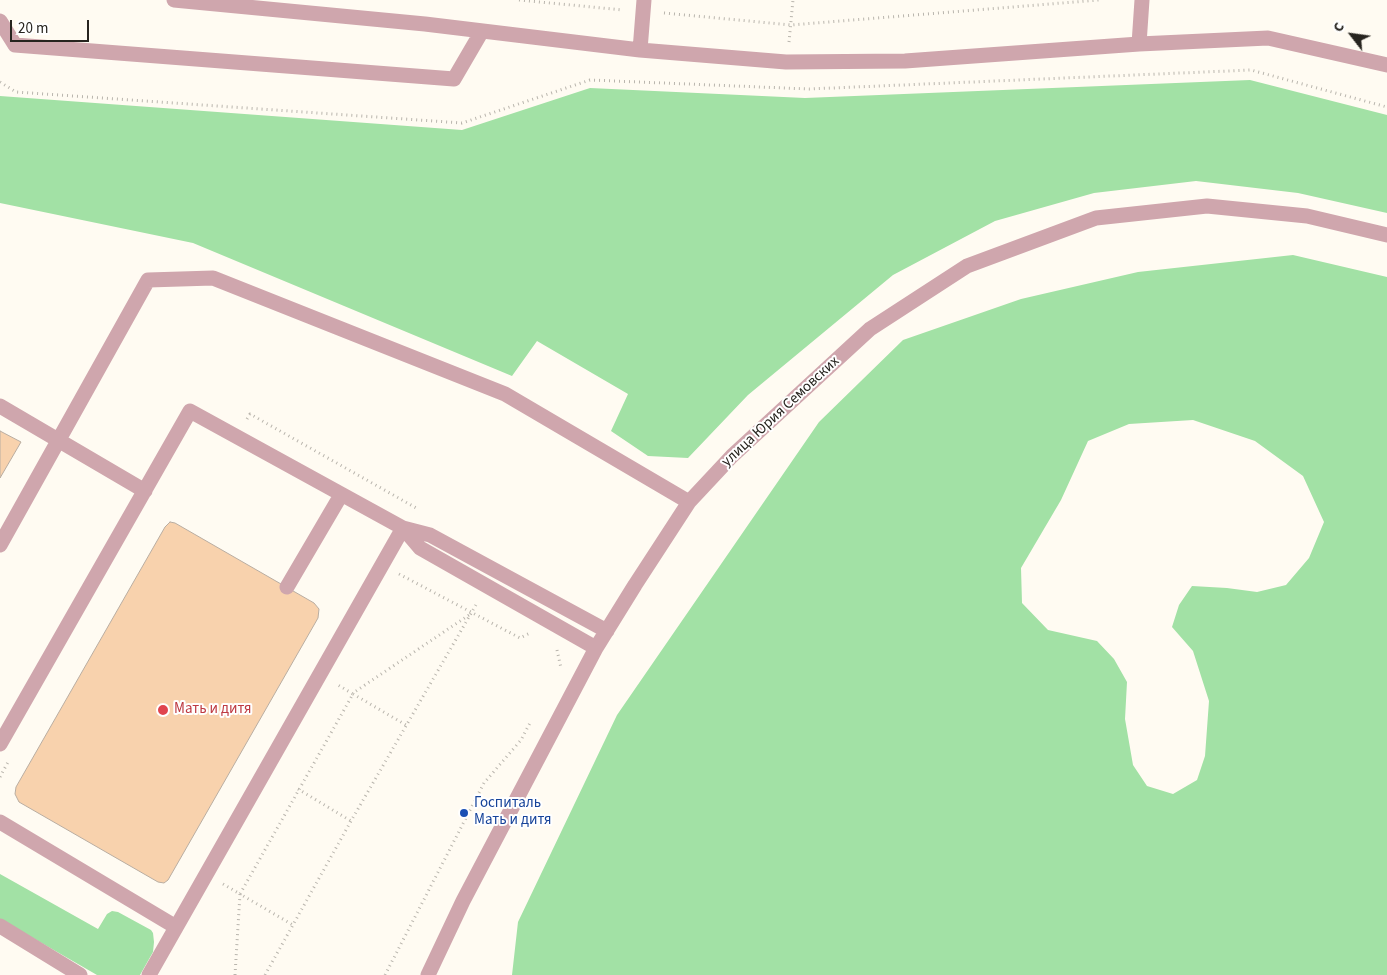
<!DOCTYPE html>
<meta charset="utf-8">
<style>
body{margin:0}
#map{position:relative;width:1387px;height:975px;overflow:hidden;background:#fffbf2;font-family:"Source Sans 3",sans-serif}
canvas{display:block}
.north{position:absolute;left:1327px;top:10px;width:50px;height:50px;-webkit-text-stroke:4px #fff;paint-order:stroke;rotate:300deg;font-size:14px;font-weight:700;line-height:20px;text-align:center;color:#27241f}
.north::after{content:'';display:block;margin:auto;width:18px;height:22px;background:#27241f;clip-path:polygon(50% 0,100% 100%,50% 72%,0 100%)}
.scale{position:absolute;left:10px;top:20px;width:79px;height:22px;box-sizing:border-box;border:2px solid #27241f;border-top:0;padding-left:6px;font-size:15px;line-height:18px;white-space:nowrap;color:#27241f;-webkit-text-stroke:4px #fff;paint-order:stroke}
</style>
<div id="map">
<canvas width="1387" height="975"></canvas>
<div class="north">С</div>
<div class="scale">20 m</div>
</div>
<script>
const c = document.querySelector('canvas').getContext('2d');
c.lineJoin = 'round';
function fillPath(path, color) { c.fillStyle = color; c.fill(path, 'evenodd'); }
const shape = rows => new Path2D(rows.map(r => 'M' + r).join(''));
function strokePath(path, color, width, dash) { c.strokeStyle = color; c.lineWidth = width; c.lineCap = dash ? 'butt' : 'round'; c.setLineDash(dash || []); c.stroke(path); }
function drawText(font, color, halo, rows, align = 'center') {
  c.font = font + ' "Source Sans 3",sans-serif'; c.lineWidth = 4; c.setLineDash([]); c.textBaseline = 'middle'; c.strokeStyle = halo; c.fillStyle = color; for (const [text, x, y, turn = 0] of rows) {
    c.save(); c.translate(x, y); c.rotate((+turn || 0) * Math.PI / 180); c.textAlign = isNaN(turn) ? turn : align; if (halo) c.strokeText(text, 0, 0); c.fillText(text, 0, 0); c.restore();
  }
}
fillPath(shape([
 [1250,80,1387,115,1387,213,1298,193,1196,181,1094,193,995,221,893,275,748,395,688,458,648,456,611,431,628,394,537,341,512,376,193,243,0,203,0,96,462,130,590,88,805,98],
 [1293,255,1387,277,1387,975,512,975,518,922,617,715,819,422,903,340,1021,299,1138,272],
 [1193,420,1255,441,1303,476,1324,522,1309,558,1286,585,1257,592,1227,588,1192,586,1179,605,1172,627,1193,651,1209,701,1205,756,1197,780,1173,794,1147,786,1133,765,1125,719,1127,682,1114,659,1097,641,1048,630,1022,603,1021,568,1061,500,1088,441,1129,424],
 [0,874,98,929,107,914,112,911,118,912,151,930,153,933,154,942,153,952,140,975,97,975,0,919]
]), '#a2e1a5');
const building = shape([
 [0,431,21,442,0,478,0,431],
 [170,522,175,523,314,603,319,609,318,618,168,880,164,883,158,882,19,802,15,794,16,787,165,527,170,522]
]);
fillPath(building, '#f8d2ad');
strokePath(building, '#b9ada1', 1);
strokePath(shape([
 [519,0,623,10],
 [664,13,791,25,1099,0],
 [789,42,793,0],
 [0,82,16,92,462,123,590,80,809,89,1251,70,1387,107],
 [247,419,250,414,418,509],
 [399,574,520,638,530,633],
 [557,650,561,668],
 [356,691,469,615],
 [353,694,406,725],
 [0,777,8,762],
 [298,789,351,821],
 [223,884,240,894,353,694,338,685],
 [235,975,240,894,293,925],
 [265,975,351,821,477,603],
 [385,975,484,783,521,740,531,721]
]), '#b9b5ad', 3, [1, 4]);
strokePath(shape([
 [174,0,425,24,640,50,786,62,905,61,1139,44,1268,38,1387,65],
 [0,21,15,45,454,79,482,31],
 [1139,44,1142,0],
 [640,50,644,0],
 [0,406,145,491],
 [403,528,420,548,596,648],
 [0,545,148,280,213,278,505,394,689,502],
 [287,587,341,495],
 [0,744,190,411,403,528,430,535,607,631],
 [0,822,176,927],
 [0,926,80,975],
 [149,975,403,528],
 [428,975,463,901,596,648,635,585,689,502,732,456,870,329,967,266,1096,218,1207,206,1307,216,1387,235]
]), '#cfa6ad', 15);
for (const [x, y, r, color] of [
 [163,710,6,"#e0444e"],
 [464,813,5,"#1a4fb4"]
]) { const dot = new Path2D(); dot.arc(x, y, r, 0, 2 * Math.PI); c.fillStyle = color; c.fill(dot); strokePath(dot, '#fff', 2); }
drawText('15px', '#27241f', '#fff', [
 ["улица Юрия Семовских",781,412,-43]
]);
drawText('15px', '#be3a42', '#fff', [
 ["Мать и дитя",174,710]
], 'left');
drawText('15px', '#164399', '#fff', [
 ["Госпиталь",474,804],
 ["Мать и дитя",474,821]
], 'left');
</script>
